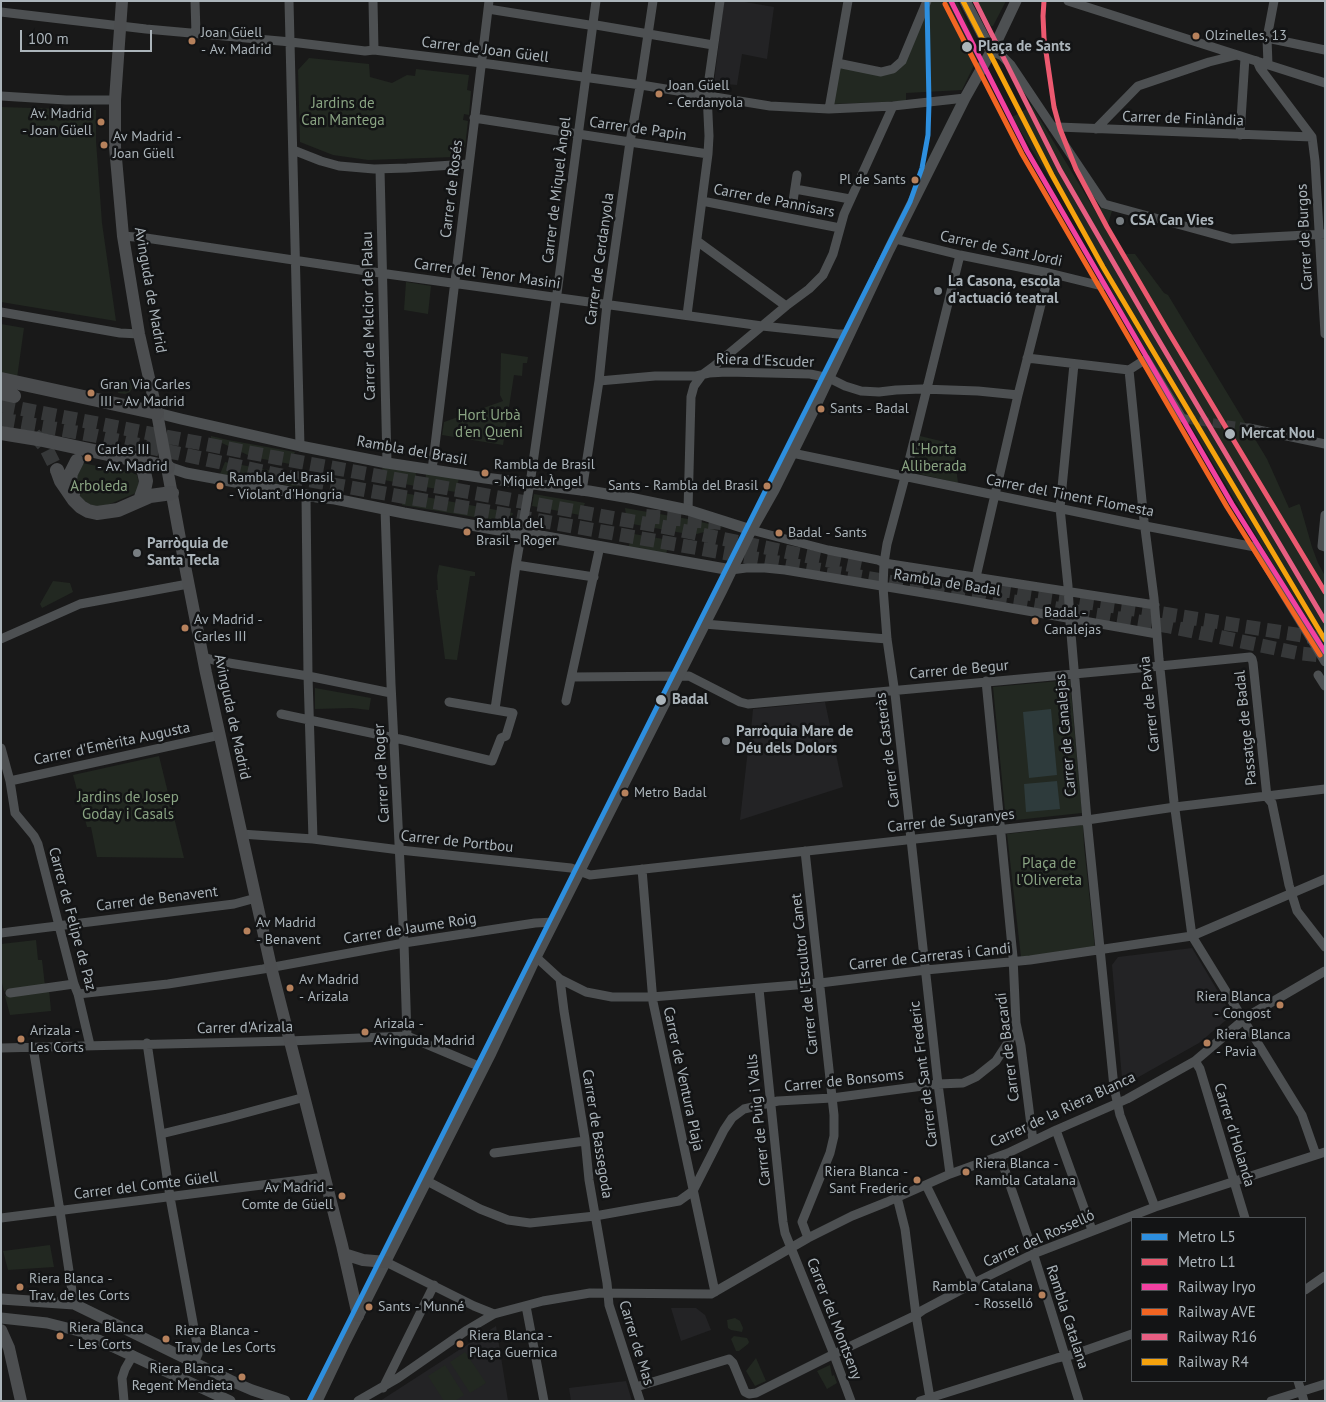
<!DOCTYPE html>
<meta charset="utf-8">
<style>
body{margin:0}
#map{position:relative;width:1326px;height:1402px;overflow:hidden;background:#191919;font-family:"PT Sans",sans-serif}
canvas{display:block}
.frame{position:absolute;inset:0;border:2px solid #abb4ba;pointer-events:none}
.legend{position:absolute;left:1131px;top:1217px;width:175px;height:165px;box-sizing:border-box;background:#131415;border:1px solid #505457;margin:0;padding:6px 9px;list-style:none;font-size:15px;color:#abb4ba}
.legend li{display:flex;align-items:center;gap:10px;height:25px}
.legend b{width:25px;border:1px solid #505457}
.scale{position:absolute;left:20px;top:30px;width:132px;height:22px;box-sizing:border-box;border:2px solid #abb4ba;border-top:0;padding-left:6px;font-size:15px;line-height:18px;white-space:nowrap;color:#abb4ba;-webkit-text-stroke:4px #131415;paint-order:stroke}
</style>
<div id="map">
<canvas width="1326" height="1402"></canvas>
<div class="frame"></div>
<ul class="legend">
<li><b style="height:6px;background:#2d8fdf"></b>Metro L5</li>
<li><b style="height:6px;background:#ec5970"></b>Metro L1</li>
<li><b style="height:6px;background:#f240a1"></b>Railway Iryo</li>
<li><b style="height:6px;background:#f26522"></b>Railway AVE</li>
<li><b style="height:6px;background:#e75e82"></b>Railway R16</li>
<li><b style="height:6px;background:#f6a30d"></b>Railway R4</li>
</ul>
<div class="scale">100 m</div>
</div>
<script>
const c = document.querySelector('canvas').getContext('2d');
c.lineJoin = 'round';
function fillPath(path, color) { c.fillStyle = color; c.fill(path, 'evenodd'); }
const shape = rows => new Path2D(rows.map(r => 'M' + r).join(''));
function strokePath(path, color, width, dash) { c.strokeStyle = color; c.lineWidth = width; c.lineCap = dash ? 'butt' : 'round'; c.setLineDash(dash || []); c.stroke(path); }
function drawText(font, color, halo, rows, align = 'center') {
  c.font = font + ' "PT Sans",sans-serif'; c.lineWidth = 5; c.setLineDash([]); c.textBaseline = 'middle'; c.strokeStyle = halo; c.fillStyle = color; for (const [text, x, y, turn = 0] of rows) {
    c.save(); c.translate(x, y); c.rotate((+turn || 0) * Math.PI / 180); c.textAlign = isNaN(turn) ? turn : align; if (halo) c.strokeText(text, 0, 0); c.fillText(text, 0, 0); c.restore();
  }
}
fillPath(shape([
 [724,1,739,1,774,7,767,59,742,54,737,85,714,83],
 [825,702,843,787,740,820,748,749,755,733,751,731,753,709],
 [1192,948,1232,1015,1199,1043,1128,1083,1122,1078,1112,965,1118,957],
 [671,1308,696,1308,705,1315,711,1330,681,1341],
 [496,1326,508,1401,380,1401],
 [626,1381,632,1401,571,1401,569,1388]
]), '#232325');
fillPath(shape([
 [929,1,957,1,980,53,962,90,906,93,906,101,832,104,839,66,880,74,898,68],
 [977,1,1006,1,993,26,991,26],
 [309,58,369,64,370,77,392,83,407,75,415,76,416,69,469,75,467,90,471,91,469,115,464,114,463,120,468,121,465,147,461,147,459,154,454,157,368,160,333,155,300,142,298,70],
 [1032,106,1105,227,1096,208,1097,207,1112,211,1106,230,1120,254,1135,254,1164,293,1168,295,1267,459,1289,508,1299,504,1300,505,1312,547,1318,563,1325,576,1325,655,1274,566,1123,312,1094,258,1088,235,1040,163,1012,117],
 [1,107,96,110,96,141,102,223,116,321,1,302],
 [406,282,431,286,428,314,404,310],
 [1,324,24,328,17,378,1,375],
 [501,353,528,357,527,363,523,363,522,376,514,375,503,445,442,435,444,422,503,401,500,395],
 [132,380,134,385,130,392,125,394,118,393,120,381],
 [211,436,228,440,295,452,290,464,252,457,211,438],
 [920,436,953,444,958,483,911,472],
 [225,462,297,475,298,487,220,474],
 [82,463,133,473,137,475,140,489,136,493,110,504,99,507,89,504,79,497,75,482],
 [382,467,416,473,415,486,384,480],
 [426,473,459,478,456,492,425,487],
 [404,493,513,513,510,523,402,505],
 [534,494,585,503,580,515,532,506],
 [625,508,688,519,723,527,693,535,627,523],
 [634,534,669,540,666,555,628,547],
 [439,565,475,572,475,576,470,576,457,660,445,659,436,590,438,590,437,576],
 [53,581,70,583,73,592,42,608,40,604],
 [1070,680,1082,813,1006,821,993,687],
 [315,688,371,698,369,710,352,708,315,709],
 [159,756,184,858,97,857,91,827,87,827,73,775],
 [1083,825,1084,846,1095,949,1021,957,1007,834],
 [36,940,38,960,42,960,45,986,4,991,1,979,1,944],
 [49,989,51,1011,10,1015,5,996],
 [50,1245,54,1267,8,1270,3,1251],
 [735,1318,740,1321,743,1328,742,1332,731,1330,728,1328,727,1320],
 [734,1336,747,1338,749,1342,748,1344,739,1351,736,1351,731,1339],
 [465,1352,486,1383,470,1393,450,1362],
 [756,1358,766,1381,755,1386,746,1371],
 [445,1365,464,1395,455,1401,444,1401,428,1376],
 [830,1365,832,1376,834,1375,837,1383,827,1389,817,1371]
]), '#222821');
fillPath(shape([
 [1051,709,1057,775,1029,778,1023,712],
 [1057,781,1060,809,1026,812,1024,784]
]), '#2e3b3c');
strokePath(shape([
 [1186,419,1249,428]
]), '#363839', 9, [9, 4.5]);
strokePath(shape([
 [1,405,278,458,675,529,865,568],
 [1,419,92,435,279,475,885,581,1167,626,1297,653,1325,656],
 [34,434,46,448,57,470],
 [646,516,721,523],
 [955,583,1166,614,1325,639]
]), '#363839', 14, [14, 7]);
strokePath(shape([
 [195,1,196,34],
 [289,1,300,446],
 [373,1,374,50],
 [1068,1,1325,83],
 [488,9,589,25,596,25,713,45],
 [1,12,146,29,291,42,365,51,374,50,482,63,641,85,770,106,829,109,893,106,965,98],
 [1267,38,1325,50],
 [991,51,1002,56,1011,65,1104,204,1232,239,1325,234],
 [1257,61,1260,68,1312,137,1315,161,1325,334],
 [837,63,881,72,893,69,902,61,927,1],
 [1268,65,1267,38,1274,1],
 [1,96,66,100,115,100],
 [829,109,848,1],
 [474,118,708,154],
 [1053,128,1058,127,1312,137],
 [1096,129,1138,86,1209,62,1237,55],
 [1240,135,1245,58],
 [293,150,321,161,339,166,374,169,407,168,468,164],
 [380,169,387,463],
 [795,189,850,199],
 [702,201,840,228],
 [793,201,797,175],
 [123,236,146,238,387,274,762,326,838,334,849,334],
 [895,239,960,255,1049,273,1102,286],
 [697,241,786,306],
 [1,312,120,333,139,334],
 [687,315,708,154,709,136,707,93,720,1],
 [1027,358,1129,370,1146,359,1182,418,1186,419],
 [1074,364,1060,508,1068,586,1070,622,1087,820,1114,1087,1120,1115,1155,1207],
 [1129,370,1144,521,1154,598,1159,659,1174,802,1192,936,1302,1115,1316,1155],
 [599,381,655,376,696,376,709,373,727,372,810,374,829,378,845,386,861,391,879,392,896,390,922,389,978,391,1018,395],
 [1249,428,1325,444],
 [792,453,1140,525,1255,547,1325,662],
 [432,470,489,1],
 [582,491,599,381,607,304,630,142,641,81,653,1],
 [306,495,308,676,313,839],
 [385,509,391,684,404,943,407,1036],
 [688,510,691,397,694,386,702,375,713,367,786,306,809,289,823,275,833,254,844,214,893,106],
 [1325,515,1322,546,1325,547],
 [751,530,828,550,878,560,884,563,1155,605],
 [516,565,594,577],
 [731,570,746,568,765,568,785,570,960,599,1157,634],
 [976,577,1018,395,1049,273],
 [704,624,887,639],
 [1,639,80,604,188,584],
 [203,657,217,661,308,676,391,693],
 [1318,675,1325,686],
 [572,677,689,676,740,702,748,704,1150,667,1250,657,1252,659,1253,663,1267,797],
 [986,681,1013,957,1016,1023,1021,1046,1033,1141],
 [566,701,600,546],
 [495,709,516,565,531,477,556,301,596,1],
 [281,714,404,740,492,761,501,738,506,736,513,713,449,702],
 [1,748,10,781,15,813,34,836,38,844,74,984,78,994,90,1045],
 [10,781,220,735],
 [1267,797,1272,803,1289,885,1297,911,1325,947],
 [241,834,313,839,400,850,571,868,590,875,1087,820,1175,807,1325,789],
 [805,851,834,1115,834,1136,830,1153,802,1222,808,1238],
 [642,869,653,1002,715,1292],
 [1,933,234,904,256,898],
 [536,957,560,979,586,992,612,997,652,997,820,983,926,970,1030,960,1192,936,1325,879],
 [560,979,564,1011,585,1139,589,1180,607,1283,609,1305,640,1401],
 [759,989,783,1222,785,1233,831,1347,851,1401],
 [10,993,74,984],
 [78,994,168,984,263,969,404,943,535,923,554,922],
 [147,1043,170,1197,198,1350,198,1354,194,1363],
 [33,1047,60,1211,74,1304],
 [1,1048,289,1041,407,1036,483,1068],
 [1195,1061,1200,1069,1245,1218],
 [1056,1130,1092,1230],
 [161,1134,227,1118,305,1097],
 [494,1153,585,1141],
 [1000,1156,1032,1249,1079,1401],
 [950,1174,938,1084,895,694,887,639,883,587,884,563,887,544,905,477,960,255],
 [427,1181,480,1209,508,1220,530,1223,595,1216,679,1201,693,1191,724,1130,732,1118,744,1109,778,1101,832,1098,938,1084,963,1083,976,1077,996,1061,1009,1041,1014,1032,1016,1023],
 [926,1185,974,1283],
 [897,1197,905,1229,916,1315,930,1398],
 [1,1218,325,1177],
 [386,1262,474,1306,494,1314],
 [1305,1290,1325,1276],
 [526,1306,544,1401],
 [1298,1381,1304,1401],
 [636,1387,729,1359,733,1363,745,1392,749,1394,756,1393,834,1354,916,1315,923,1310,974,1283,1033,1254,1155,1207,1325,1152],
 [383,1388,434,1285],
 [124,1401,122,1378,125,1369,133,1355],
 [358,1401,398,1378,467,1330,494,1314,543,1301,590,1293,711,1294,808,1238,852,1216,887,1202,950,1174,1008,1153,1056,1130,1127,1099,1195,1061,1248,1016,1325,971],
 [920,1401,1057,1358,1075,1354,1132,1334],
 [1271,1401,1325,1384]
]), '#4d5052', 9);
strokePath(shape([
 [965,1,991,51],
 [157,413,181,419,300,446,387,463,485,478,589,491,630,498,688,510,751,530],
 [168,467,186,473,317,497,335,499,404,513,521,534,535,535,580,543,731,570],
 [1,1299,74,1304,238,1384,252,1390,285,1401],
 [1,1318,47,1323,79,1331,230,1401],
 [317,1401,345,1342,491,1053,536,957,722,590,748,536,774,490,815,407,889,250,965,98,997,41,1016,1]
]), '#4d5052', 11);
strokePath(shape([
 [122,1,115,100,115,147,123,236,139,334,157,413,185,566,206,673,271,967,342,1245,358,1316],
 [344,1254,363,1260,386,1262],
 [1,1330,9,1348,21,1401]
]), '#4c4e50', 12);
strokePath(shape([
 [1,379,157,413],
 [1,393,14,396],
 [1,433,38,439,168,467],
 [137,460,144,472,146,481,145,486,140,500],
 [57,470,61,481,74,500,81,507,88,511,97,513,118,510,150,496,172,493],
 [73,494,70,480,71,473,77,461]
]), '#4a4c4e', 14);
strokePath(shape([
 [951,1,1027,151,1232,504,1325,652]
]), '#f240a1', 5);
strokePath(shape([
 [945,4,1022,154,1227,507,1320,655]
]), '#f26522', 5);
strokePath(shape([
 [975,1,1060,170,1152,329,1325,621]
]), '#e75e82', 5);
strokePath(shape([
 [963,1,1052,175,1103,267,1325,640]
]), '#f6a30d', 5);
strokePath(shape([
 [309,1401,910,202,922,168,928,135,929,103,927,1]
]), '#2d8fdf', 5);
strokePath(shape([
 [1044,1,1043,16,1044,38,1054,107,1060,129,1076,169,1107,227,1169,333,1325,592]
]), '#ec5970', 5);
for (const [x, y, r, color] of [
 [1196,36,4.5,"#b6815c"],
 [192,41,4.5,"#b6815c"],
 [967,47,6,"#abb4ba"],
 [659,94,4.5,"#b6815c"],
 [101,122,4.5,"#b6815c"],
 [104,145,4.5,"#b6815c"],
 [915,180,4.5,"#b6815c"],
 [1120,221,5,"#787e82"],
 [938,291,5,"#787e82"],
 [91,393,4.5,"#b6815c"],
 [821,409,4.5,"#b6815c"],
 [1230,434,6,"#abb4ba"],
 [88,458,4.5,"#b6815c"],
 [485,473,4.5,"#b6815c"],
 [220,486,4.5,"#b6815c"],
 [767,486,4.5,"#b6815c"],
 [467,532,4.5,"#b6815c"],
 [779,533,4.5,"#b6815c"],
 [137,553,5,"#787e82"],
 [1035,621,4.5,"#b6815c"],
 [185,628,4.5,"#b6815c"],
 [661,700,6,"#abb4ba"],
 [726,741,5,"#787e82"],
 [625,793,4.5,"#b6815c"],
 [247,931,4.5,"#b6815c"],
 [290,988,4.5,"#b6815c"],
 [1280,1005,4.5,"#b6815c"],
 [365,1032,4.5,"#b6815c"],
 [21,1039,4.5,"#b6815c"],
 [1207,1043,4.5,"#b6815c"],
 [966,1172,4.5,"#b6815c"],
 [917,1180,4.5,"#b6815c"],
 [342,1196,4.5,"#b6815c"],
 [20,1287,4.5,"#b6815c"],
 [1042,1295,4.5,"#b6815c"],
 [369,1307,4.5,"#b6815c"],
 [60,1336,4.5,"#b6815c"],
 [166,1339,4.5,"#b6815c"],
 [460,1344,4.5,"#b6815c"],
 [242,1377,4.5,"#b6815c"]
]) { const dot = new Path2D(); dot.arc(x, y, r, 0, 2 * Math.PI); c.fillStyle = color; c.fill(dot); strokePath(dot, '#131415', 2); }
drawText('14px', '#abb4ba', '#131415', [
 ["Joan Güell",201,33],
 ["- Av. Madrid",201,50],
 ["Olzinelles, 13",1205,36],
 ["Joan Güell",668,86],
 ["- Cerdanyola",668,103],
 ["Av. Madrid",92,114,"right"],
 ["- Joan Güell",92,131,"right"],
 ["Av Madrid -",113,137],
 ["Joan Güell",113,154],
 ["Pl de Sants",906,180,"right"],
 ["Gran Via Carles",100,385],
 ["III - Av Madrid",100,402],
 ["Sants - Badal",830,409],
 ["Carles III",97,450],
 ["- Av. Madrid",97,467],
 ["Rambla de Brasil",494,465],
 ["- Miquel Àngel",494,482],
 ["Rambla del Brasil",229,478],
 ["- Violant d'Hongria",229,495],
 ["Sants - Rambla del Brasil",758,486,"right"],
 ["Rambla del",476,524],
 ["Brasil - Roger",476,541],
 ["Badal - Sants",788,533],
 ["Badal -",1044,613],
 ["Canalejas",1044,630],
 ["Av Madrid -",194,620],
 ["Carles III",194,637],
 ["Metro Badal",634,793],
 ["Av Madrid",256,923],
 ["- Benavent",256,940],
 ["Av Madrid",299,980],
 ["- Arizala",299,997],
 ["Riera Blanca",1271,997,"right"],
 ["- Congost",1271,1014,"right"],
 ["Arizala -",374,1024],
 ["Avinguda Madrid",374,1041],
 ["Arizala -",30,1031],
 ["Les Corts",30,1048],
 ["Riera Blanca",1216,1035],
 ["- Pavia",1216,1052],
 ["Riera Blanca -",975,1164],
 ["Rambla Catalana",975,1181],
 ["Riera Blanca -",908,1172,"right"],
 ["Sant Frederic",908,1189,"right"],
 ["Av Madrid -",333,1188,"right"],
 ["Comte de Güell",333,1205,"right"],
 ["Riera Blanca -",29,1279],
 ["Trav. de les Corts",29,1296],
 ["Rambla Catalana",1033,1287,"right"],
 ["- Rosselló",1033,1304,"right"],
 ["Sants - Munné",378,1307],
 ["Riera Blanca",69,1328],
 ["- Les Corts",69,1345],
 ["Riera Blanca -",175,1331],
 ["Trav de Les Corts",175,1348],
 ["Riera Blanca -",469,1336],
 ["Plaça Guernica",469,1353],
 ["Riera Blanca -",233,1369,"right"],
 ["Regent Mendieta",233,1386,"right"]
], 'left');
drawText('bold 15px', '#abb4ba', '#131415', [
 ["Plaça de Sants",978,47],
 ["Mercat Nou",1241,434],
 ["Badal",672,700]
], 'left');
drawText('15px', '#abb4ba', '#131415', [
 ["Carrer de Joan Güell",485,50,7],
 ["Carrer de Finlàndia",1183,119,2],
 ["Carrer de Papin",638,129,8],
 ["Carrer de Rosés",452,189,-83],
 ["Carrer de Miquel Àngel",557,190,-83],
 ["Carrer de Pannisars",774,201,11],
 ["Carrer de Burgos",1305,237,-93],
 ["Carrer de Sant Jordi",1001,249,12],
 ["Carrer de Cerdanyola",600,259,-82],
 ["Carrer del Tenor Masini",487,274,8],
 ["Avinguda de Madrid",150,290,80],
 ["Carrer de Melcior de Palau",369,316,-91],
 ["Riera d'Escuder",765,361,2],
 ["Rambla del Brasil",412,451,10],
 ["Carrer del Tinent Flomesta",1070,496,11],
 ["Rambla de Badal",947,583,9],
 ["Carrer de Begur",959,670,-5],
 ["Carrer de Pavia",1150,704,-96],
 ["Avinguda de Madrid",232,717,78],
 ["Passatge de Badal",1246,728,-96],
 ["Carrer de Canalejas",1066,735,-95],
 ["Carrer d'Emèrita Augusta",112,744,-12],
 ["Carrer de Casteràs",888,750,-97],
 ["Carrer de Roger",382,773,-93],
 ["Carrer de Sugranyes",951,821,-6],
 ["Carrer de Portbou",457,842,6],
 ["Carrer de Benavent",157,899,-7],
 ["Carrer de Felipe de Paz",72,919,75],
 ["Carrer de Jaume Roig",410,929,-9],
 ["Carrer de Carreras i Candi",930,957,-6],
 ["Carrer de l'Escultor Canet",805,974,-96],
 ["Carrer d'Arizala",245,1028,-1],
 ["Carrer de Bacardí",1008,1047,-97],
 ["Carrer de Sant Frederic",924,1074,-97],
 ["Carrer de Ventura Plaja",683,1079,78],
 ["Carrer de Bonsoms",844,1081,-6],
 ["Carrer de la Riera Blanca",1063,1110,-25],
 ["Carrer de Puig i Valls",759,1120,-96],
 ["Carrer de Bassegoda",597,1134,81],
 ["Carrer d'Holanda",1234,1135,73],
 ["Carrer del Comte Güell",146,1186,-7],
 ["Carrer del Rosselló",1039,1239,-24],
 ["Rambla Catalana",1067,1317,72],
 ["Carrer del Montseny",834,1319,69],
 ["Carrer de Mas",636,1343,73]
]);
drawText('15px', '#8aa483', '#131415', [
 ["Jardins de",343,104],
 ["Can Mantega",343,121],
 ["Hort Urbà",489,416],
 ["d'en Queni",489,433],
 ["L'Horta",934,450],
 ["Alliberada",934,467],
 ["Arboleda",99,487],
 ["Jardins de Josep",128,798],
 ["Goday i Casals",128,815],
 ["Plaça de",1049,864],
 ["l'Olivereta",1049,881]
]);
drawText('bold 15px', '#abb4ba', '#131415', [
 ["CSA Can Vies",1130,221],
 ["La Casona, escola",948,282],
 ["d'actuació teatral",948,299],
 ["Parròquia de",147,544],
 ["Santa Tecla",147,561],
 ["Parròquia Mare de",736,732],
 ["Déu dels Dolors",736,749]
], 'left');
</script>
